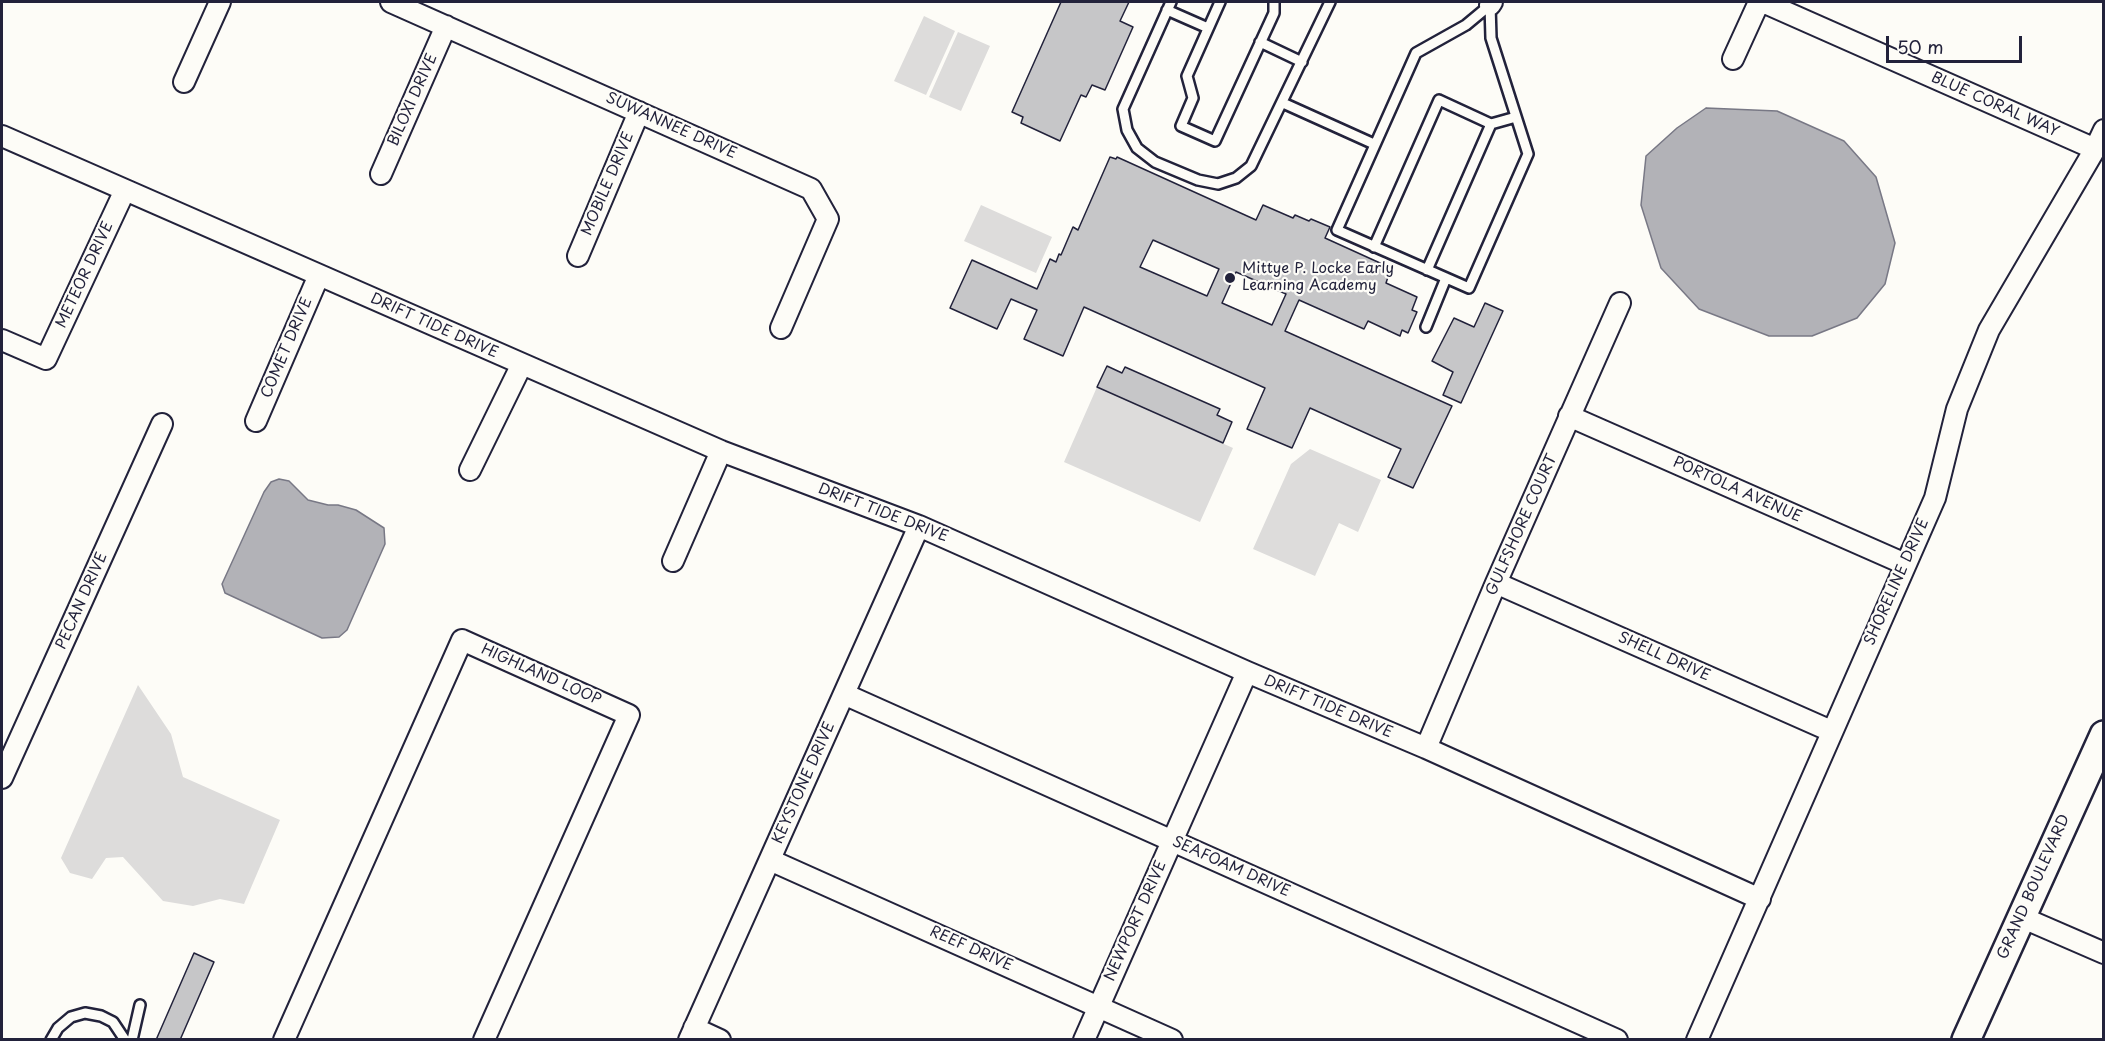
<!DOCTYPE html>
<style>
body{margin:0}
#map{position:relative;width:2105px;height:1041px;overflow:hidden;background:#fdfcf7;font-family:"Playpen Sans",sans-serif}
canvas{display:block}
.frame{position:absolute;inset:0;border:3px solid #22223b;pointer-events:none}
.scale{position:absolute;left:1886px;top:36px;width:136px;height:27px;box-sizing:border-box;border:3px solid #22223b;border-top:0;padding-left:8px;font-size:18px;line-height:21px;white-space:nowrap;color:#22223b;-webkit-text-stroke:4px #fdfcf7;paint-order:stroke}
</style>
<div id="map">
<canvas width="2105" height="1041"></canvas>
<div class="frame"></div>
<div class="scale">50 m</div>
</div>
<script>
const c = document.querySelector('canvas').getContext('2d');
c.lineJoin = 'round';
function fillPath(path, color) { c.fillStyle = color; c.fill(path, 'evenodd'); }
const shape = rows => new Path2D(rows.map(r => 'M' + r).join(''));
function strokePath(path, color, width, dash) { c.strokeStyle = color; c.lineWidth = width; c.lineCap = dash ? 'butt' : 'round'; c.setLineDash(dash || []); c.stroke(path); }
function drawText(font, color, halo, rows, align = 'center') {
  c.font = font + ' "Playpen Sans",sans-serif'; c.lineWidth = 4.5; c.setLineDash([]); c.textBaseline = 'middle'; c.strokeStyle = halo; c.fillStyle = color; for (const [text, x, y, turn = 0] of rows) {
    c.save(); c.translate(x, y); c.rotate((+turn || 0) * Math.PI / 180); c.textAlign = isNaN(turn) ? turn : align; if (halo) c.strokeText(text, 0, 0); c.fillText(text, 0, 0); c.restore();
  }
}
fillPath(shape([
 [924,16,955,31,926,95,894,81],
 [958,32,990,46,961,111,929,97],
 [981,205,1052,237,1036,273,964,241],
 [1097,387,1233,448,1200,522,1064,462],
 [1310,449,1381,480,1358,532,1339,523,1315,576,1253,549,1291,464],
 [138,685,171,734,183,777,280,820,244,904,220,899,193,906,163,901,123,857,106,858,92,879,70,873,61,858]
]), '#dddcdb');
const water = shape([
 [1706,108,1777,111,1844,141,1876,177,1895,243,1885,284,1857,318,1812,336,1769,336,1699,309,1661,268,1641,205,1646,156,1677,128,1706,108],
 [279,479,289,481,308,500,328,505,338,505,356,510,384,528,385,544,347,630,339,637,322,638,225,593,222,584,264,492,271,482,279,479]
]);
fillPath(water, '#b2b2b7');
strokePath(water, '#787885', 1.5);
const building = shape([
 [1061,2,1129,2,1120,21,1133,27,1105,90,1092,85,1086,97,1081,95,1060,141,1021,123,1023,117,1012,112,1061,2],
 [1110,157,1116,159,1117,157,1256,220,1263,205,1293,218,1295,215,1309,221,1311,219,1330,227,1325,238,1391,268,1386,283,1417,297,1412,310,1417,312,1408,333,1402,330,1400,336,1368,321,1364,329,1299,300,1285,331,1452,406,1413,488,1388,477,1401,449,1310,408,1292,448,1247,429,1265,388,1084,307,1063,356,1024,339,1037,310,1011,299,997,329,950,308,972,260,1037,289,1050,259,1056,262,1059,254,1061,255,1073,227,1078,230,1110,157],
 [1153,240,1219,269,1207,296,1140,267,1153,240],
 [1236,272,1286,294,1272,325,1222,303,1236,272],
 [1485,303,1503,311,1461,403,1443,395,1453,372,1432,361,1454,318,1474,327,1485,303],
 [1107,366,1122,373,1125,367,1220,409,1217,415,1232,422,1223,443,1097,387,1107,366],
 [194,953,214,962,180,1040,156,1040,194,953]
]);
fillPath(building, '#c6c6c8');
strokePath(building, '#22223b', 1.5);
const lane = shape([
 [1171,2,1123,109,1127,130,1137,148,1155,162,1198,180,1218,184,1236,178,1251,166,1330,2],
 [1220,2,1187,76,1193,98,1181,126,1215,141,1274,13,1274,2],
 [1490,5,1491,38,1528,154,1469,288,1337,230,1416,53,1466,25,1490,5],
 [1167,10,1208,28],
 [1260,42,1302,62],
 [1283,103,1374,144],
 [1374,247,1439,100,1491,124,1516,117],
 [1427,270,1491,124],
 [1426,327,1446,278],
 [51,1040,58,1028,71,1017,85,1013,101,1016,113,1022,125,1040],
 [132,1040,140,1005]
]);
const street = shape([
 [391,2,811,189,828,219,781,328],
 [1763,2,2095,149],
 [1490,5,1492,2],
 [1733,59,1759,2],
 [184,82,220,2],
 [2,136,721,451,919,526,1247,672,1426,748,1760,899],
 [381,174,446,26],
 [578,256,639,112],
 [2,340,46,359,125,190],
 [1569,416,1905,564],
 [256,421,319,275],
 [470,470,522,364],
 [673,561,721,451],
 [1496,583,1831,731],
 [844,694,1617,1040],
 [1426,748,1496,583,1620,303],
 [2,778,162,424],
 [770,860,1172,1040],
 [2021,917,2104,953],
 [694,1028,720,1040],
 [284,1040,462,640,629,715,484,1040],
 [689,1040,919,526],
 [1084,1040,1247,672],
 [1697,1040,1935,498,1957,409,1989,330,2095,149,2104,130]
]);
const secondary = shape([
 [1966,1040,2104,735]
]);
strokePath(lane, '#22223b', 14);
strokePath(street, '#22223b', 24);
strokePath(secondary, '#22223b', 32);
strokePath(lane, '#fdfcf7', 9);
strokePath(street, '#fdfcf7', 20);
strokePath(secondary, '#fdfcf7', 27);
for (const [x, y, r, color] of [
 [1230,278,6,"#22223b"]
]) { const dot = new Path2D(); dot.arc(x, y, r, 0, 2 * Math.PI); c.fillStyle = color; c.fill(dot); strokePath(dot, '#fdfcf7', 2); }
drawText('15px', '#22223b', '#fdfcf7', [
 ["BILOXI DRIVE",413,100,-66],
 ["BLUE CORAL WAY",1995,105,24],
 ["SUWANNEE DRIVE",671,126,24],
 ["MOBILE DRIVE",608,184,-67],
 ["METEOR DRIVE",85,275,-65],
 ["DRIFT TIDE DRIVE",434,326,24],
 ["COMET DRIVE",287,348,-67],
 ["PORTOLA AVENUE",1737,490,24],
 ["DRIFT TIDE DRIVE",883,513,21],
 ["GULFSHORE COURT",1522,525,-66],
 ["SHORELINE DRIVE",1897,582,-66],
 ["PECAN DRIVE",82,601,-66],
 ["SHELL DRIVE",1664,657,24],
 ["HIGHLAND LOOP",541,675,24],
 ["DRIFT TIDE DRIVE",1328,707,23],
 ["KEYSTONE DRIVE",804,783,-66],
 ["SEAFOAM DRIVE",1231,867,24],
 ["GRAND BOULEVARD",2034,887,-66],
 ["NEWPORT DRIVE",1136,921,-66],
 ["REEF DRIVE",971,949,24]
]);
drawText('15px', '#22223b', '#fdfcf7', [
 ["Mittye P. Locke Early",1242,269],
 ["Learning Academy",1242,286]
], 'left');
</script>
